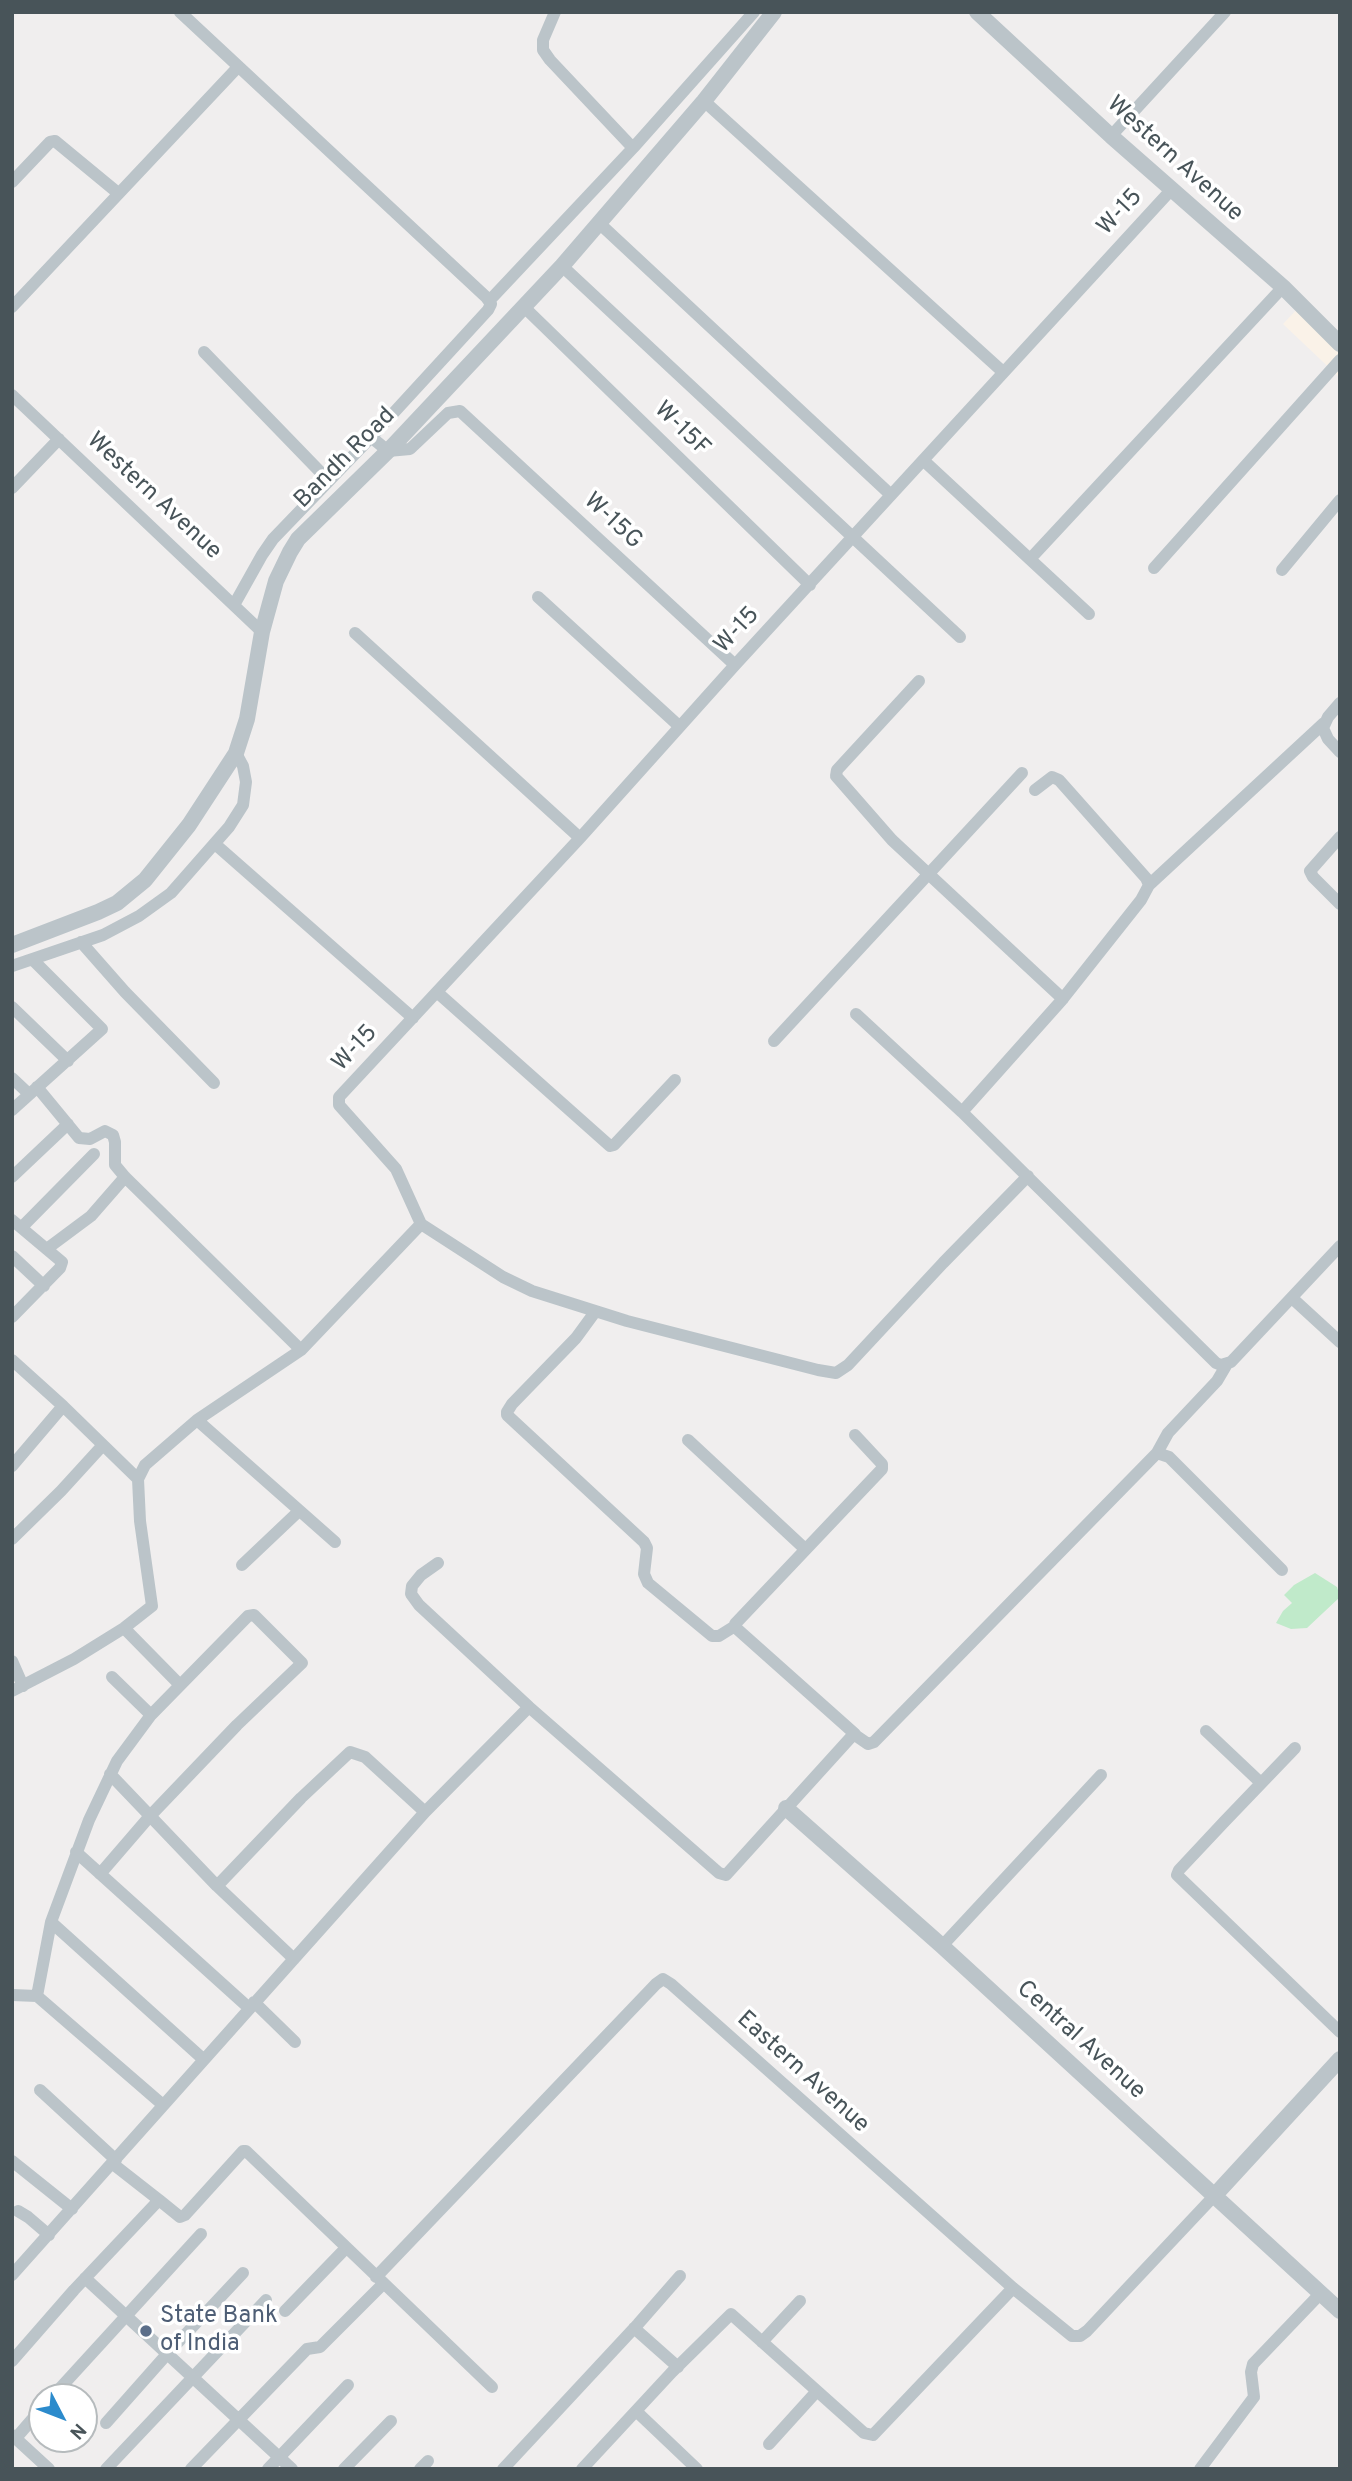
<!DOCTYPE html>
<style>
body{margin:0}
#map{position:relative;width:1352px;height:2481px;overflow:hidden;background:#f0eeee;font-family:Overpass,sans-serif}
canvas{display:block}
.frame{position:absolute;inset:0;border:14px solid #485459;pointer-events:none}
.north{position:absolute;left:28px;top:2383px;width:70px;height:70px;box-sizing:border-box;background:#fff;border:2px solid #b6bbbd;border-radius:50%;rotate:132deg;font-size:19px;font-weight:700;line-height:28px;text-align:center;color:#485459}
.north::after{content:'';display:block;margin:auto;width:24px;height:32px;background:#2c8bcc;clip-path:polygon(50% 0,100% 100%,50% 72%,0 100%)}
</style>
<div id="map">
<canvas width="1352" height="2481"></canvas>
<div class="frame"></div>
<div class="north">N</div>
</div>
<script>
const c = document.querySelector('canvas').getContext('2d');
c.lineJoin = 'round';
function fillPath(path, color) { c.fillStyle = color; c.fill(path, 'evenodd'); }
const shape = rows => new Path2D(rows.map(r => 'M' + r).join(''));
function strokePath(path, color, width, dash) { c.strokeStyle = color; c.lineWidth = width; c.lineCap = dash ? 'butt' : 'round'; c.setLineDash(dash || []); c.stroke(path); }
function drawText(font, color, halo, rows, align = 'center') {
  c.font = font + ' Overpass,sans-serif'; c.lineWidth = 7; c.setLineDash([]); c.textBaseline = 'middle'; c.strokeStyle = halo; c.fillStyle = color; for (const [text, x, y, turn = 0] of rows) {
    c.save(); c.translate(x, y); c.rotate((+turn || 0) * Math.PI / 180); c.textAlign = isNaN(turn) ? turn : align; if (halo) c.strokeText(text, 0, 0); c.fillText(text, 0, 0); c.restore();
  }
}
fillPath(shape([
 [1299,307,1340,349,1340,378,1283,324]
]), '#faf2e8');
fillPath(shape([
 [1315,1573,1337,1587,1340,1597,1307,1628,1291,1629,1276,1623,1283,1611,1292,1603,1284,1595,1294,1585]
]), '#c0eaca');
strokePath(shape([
 [180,12,486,297,491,304,488,310,376,432,273,539,262,555,234,605],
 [555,12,543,40,543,50,550,60,633,148],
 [704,101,1003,372],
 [1111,136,1225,12],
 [12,182,50,142,55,141,118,193],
 [599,223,891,495],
 [562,266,960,637],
 [490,300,633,148,754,12],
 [523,306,810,585],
 [12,307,238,67],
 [204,352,329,481],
 [12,395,262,632],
 [371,437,388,451,410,449,448,413,460,411,735,665],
 [923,460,1089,614],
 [12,488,59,439],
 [1031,558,1283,287],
 [1154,568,1340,360],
 [1282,570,1340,500],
 [538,597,679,726],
 [355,633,580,838],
 [919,681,837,770,836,776,892,840,1063,999],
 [1340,703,1328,717,1323,728,1328,739,1340,752],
 [1340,837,1310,871,1313,877,1340,904],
 [215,844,413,1018],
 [1149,885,1324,723],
 [81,942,125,992,214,1083],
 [12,966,103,935,139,916,171,893,229,827,243,805,246,782,243,766,236,753],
 [438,993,610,1146,614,1145,675,1080],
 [12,1007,68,1061],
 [856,1014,962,1112,1216,1363,1221,1365,1231,1362,1340,1246],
 [774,1041,1022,773],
 [12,1078,29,1094],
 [37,1087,79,1138,90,1139,105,1131,113,1135,115,1142,115,1165,125,1177,301,1350],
 [12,1110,102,1029,33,960],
 [962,1112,1061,1001,1141,900,1149,885,1146,878,1059,780,1052,777,1035,790],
 [12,1177,68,1124],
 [12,1220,62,1262,60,1268,12,1317],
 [421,1224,503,1277,532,1291,627,1321,818,1370,836,1373,848,1365,943,1263,1028,1176],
 [22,1227,94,1154],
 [48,1248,91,1216,125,1177],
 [12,1256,44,1286],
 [1292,1298,1340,1342],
 [595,1312,576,1338,512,1404,507,1412,507,1415,644,1542,647,1548,644,1574,648,1583,712,1636,719,1636,735,1626],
 [12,1360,63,1406,138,1479],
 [197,1420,335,1542],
 [688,1440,804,1548],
 [1157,1453,1168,1433,1217,1381,1227,1364],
 [12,1466,63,1406],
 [12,1539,61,1491,103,1445],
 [438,1563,421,1575,412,1586,411,1594,419,1605,529,1707,719,1873,726,1875,852,1736,855,1735,868,1744,874,1742,1157,1453,1169,1457,1282,1570],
 [242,1565,299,1511],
 [124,1628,180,1685],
 [12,1661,23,1686],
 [112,1677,151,1715],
 [12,1691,74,1659,124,1628,152,1606,140,1521,138,1479,145,1465,197,1420,301,1350,421,1224,396,1169,339,1105,339,1097,580,838,735,665,1172,189],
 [1206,1731,1261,1783],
 [855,1734,736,1628,735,1624,882,1469,882,1464,855,1435],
 [1295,1748,1224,1822,1179,1870,1177,1875,1340,2032],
 [110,1774,217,1886,294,1959],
 [76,1852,249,2008],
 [217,1886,301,1798,350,1752,365,1757,425,1812],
 [51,1922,203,2059],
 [942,1946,1101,1775],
 [12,1995,37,1996,163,2105],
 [37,1996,51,1922,89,1820,117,1761,151,1715,248,1616,254,1615,302,1663,237,1725,150,1816,100,1874],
 [254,2002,295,2042],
 [40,2090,116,2160],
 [12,2161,72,2209],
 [159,2200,180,2217,185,2215,243,2151,246,2151,492,2387],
 [18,2211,28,2217,49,2235],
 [12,2275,425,1812,529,1707],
 [376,2277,656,1984,663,1979,671,1984,1013,2288,1072,2336,1080,2336,1087,2331,1215,2195],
 [85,2278,292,2469],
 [285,2311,346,2248],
 [634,2328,678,2367],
 [762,2342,800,2301],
 [12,2361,74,2290,159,2200,113,2164],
 [52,2397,201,2234],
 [636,2411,697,2469],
 [106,2423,168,2353,243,2273],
 [12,2435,49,2469],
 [16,2438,42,2408],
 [769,2444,817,2391],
 [106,2469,266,2300],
 [191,2469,307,2349,320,2347,383,2284],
 [268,2469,348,2385],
 [344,2469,391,2421],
 [420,2469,428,2461],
 [503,2469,638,2324,680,2276],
 [582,2469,672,2372,731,2314,864,2433,873,2435,1013,2288],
 [1200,2469,1254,2397,1251,2372,1253,2364,1320,2294]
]), '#bbc4c9', 12);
strokePath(shape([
 [977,12,1111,136,1283,287,1340,344],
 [12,945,98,912,117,903,145,880,189,825,236,753,247,719,262,632,276,581,290,552,298,539,388,451,562,266,704,101,774,12],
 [786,1808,942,1946,1340,2311],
 [1215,2195,1340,2059]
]), '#bbc4c9', 16);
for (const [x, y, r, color] of [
 [146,2331,7,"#5c6f8a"]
]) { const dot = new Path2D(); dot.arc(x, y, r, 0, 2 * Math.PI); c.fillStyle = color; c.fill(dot); strokePath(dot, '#fff', 2.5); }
drawText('24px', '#485459', '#fff', [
 ["Western Avenue",1174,160,42],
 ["W-15",1121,213,-47],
 ["W-15F",681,430,44],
 ["Bandh Road",346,459,-45],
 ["Western Avenue",153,497,43],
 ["W-15G",612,522,43],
 ["W-15",738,631,-47],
 ["W-15",356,1049,-47],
 ["Central Avenue",1080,2041,42],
 ["Eastern Avenue",802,2073,42]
]);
drawText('24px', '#4e5e75', '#fff', [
 ["State Bank",160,2317],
 ["of India",160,2345]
], 'left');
</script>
